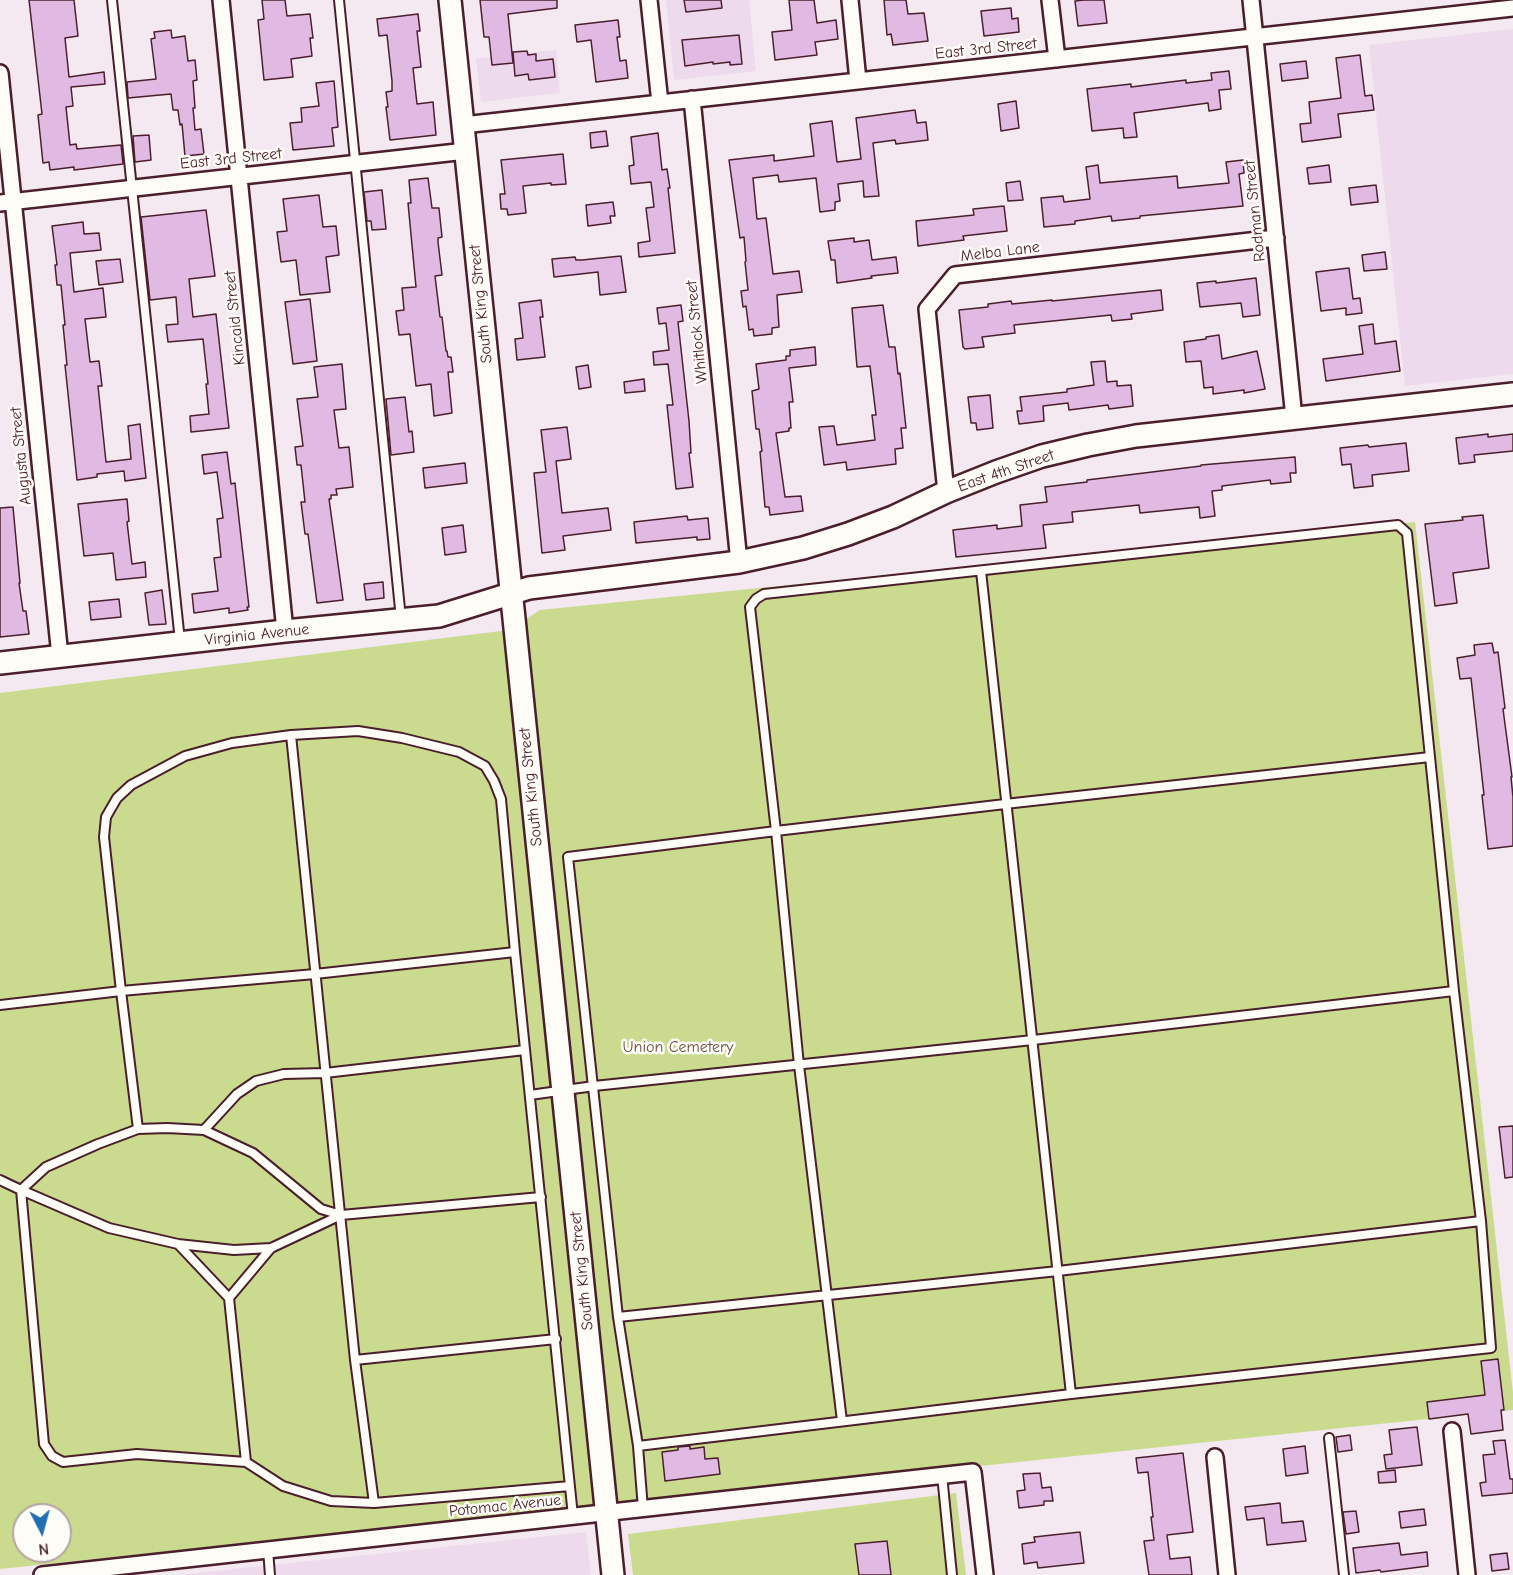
<!DOCTYPE html>
<style>
body{margin:0}
#map{position:relative;width:1513px;height:1575px;overflow:hidden;background:#f4e8f1;font-family:"Comic Neue",sans-serif}
canvas{display:block}
.north{position:absolute;left:12px;top:1503px;width:60px;height:60px;box-sizing:border-box;background:#fdfcf7;border:2px solid #b5a4a5;border-radius:50%;rotate:174deg;font-size:16px;font-weight:700;line-height:24px;text-align:center;color:#4a1f2b}
.north::after{content:'';display:block;margin:auto;width:21px;height:27px;background:#1f6fb2;clip-path:polygon(50% 0,100% 100%,50% 72%,0 100%)}
</style>
<div id="map">
<canvas width="1513" height="1575"></canvas>
<div class="north">N</div>
</div>
<script>
const c = document.querySelector('canvas').getContext('2d');
c.lineJoin = 'round';
function fillPath(path, color) { c.fillStyle = color; c.fill(path, 'evenodd'); }
const shape = rows => new Path2D(rows.map(r => 'M' + r).join(''));
function strokePath(path, color, width, dash) { c.strokeStyle = color; c.lineWidth = width; c.lineCap = dash ? 'butt' : 'round'; c.setLineDash(dash || []); c.stroke(path); }
function drawText(font, color, halo, rows, align = 'center') {
  c.font = font + ' "Comic Neue",sans-serif'; c.lineWidth = 5; c.setLineDash([]); c.textBaseline = 'middle'; c.strokeStyle = halo; c.fillStyle = color; for (const [text, x, y, turn = 0] of rows) {
    c.save(); c.translate(x, y); c.rotate((+turn || 0) * Math.PI / 180); c.textAlign = isNaN(turn) ? turn : align; if (halo) c.strokeText(text, 0, 0); c.fillText(text, 0, 0); c.restore();
  }
}
fillPath(shape([
 [666,0,749,0,756,71,674,80],
 [1513,29,1513,374,1405,386,1369,45],
 [556,50,560,93,481,102,476,59],
 [586,1532,591,1575,177,1575]
]), '#eedaed');
fillPath(shape([
 [1415,522,1513,1393,1513,1410,0,1569,0,693,509,630,540,610],
 [24,1515,60,1515,60,1551,24,1551],
 [956,1493,966,1575,633,1575,628,1534]
]), '#cadb8f');
const building = shape([
 [29,0,74,0,78,36,65,38,69,77,104,72,105,84,71,87,73,106,66,107,70,145,76,144,77,149,121,145,123,164,74,170,74,167,50,170,49,162,43,163,38,115,42,114,29,0],
 [262,0,285,0,287,16,310,14,313,38,310,38,312,56,291,59,293,77,264,80,258,20,264,19,262,0],
 [480,0,557,0,557,8,508,14,513,63,492,65,489,37,484,37,480,0],
 [684,0,721,0,722,8,686,12,684,0],
 [789,0,814,0,817,23,836,20,838,39,815,42,817,55,775,60,772,32,792,30,789,0],
 [884,0,906,0,908,14,924,13,928,41,893,45,891,34,887,35,884,0],
 [1084,0,1104,0,1107,23,1078,26,1075,1,1084,0],
 [1011,8,1012,19,1018,18,1019,32,984,36,981,11,1011,8],
 [418,14,420,31,417,31,421,67,413,68,417,104,433,102,436,135,390,140,386,107,388,107,386,92,392,91,392,81,387,35,379,36,377,19,418,14],
 [618,20,620,37,617,37,620,61,626,60,628,78,596,82,591,40,577,42,575,25,618,20],
 [171,30,172,38,185,36,188,61,195,60,197,80,193,81,195,108,193,108,195,130,201,129,204,154,185,156,182,124,180,125,178,110,173,110,171,94,128,98,127,82,156,79,151,39,155,38,154,32,171,30],
 [739,35,742,64,730,65,730,62,713,64,713,62,685,66,682,40,739,35],
 [527,51,528,55,536,54,536,61,553,59,555,77,529,80,528,74,515,76,513,52,527,51],
 [1360,55,1365,96,1372,95,1374,110,1338,114,1341,137,1302,142,1300,124,1311,123,1309,102,1341,98,1336,58,1360,55],
 [1306,61,1308,78,1282,81,1280,64,1306,61],
 [1229,71,1231,89,1219,90,1221,109,1209,111,1208,103,1134,113,1137,137,1124,138,1123,128,1092,131,1087,89,1131,84,1131,87,1186,80,1186,83,1212,80,1211,73,1229,71],
 [334,81,338,127,332,128,334,146,293,150,290,123,302,122,301,108,319,106,316,83,334,81],
 [1016,101,1019,128,1001,131,998,104,1016,101],
 [915,110,917,123,926,122,928,140,896,144,895,140,873,143,879,196,864,197,863,181,838,184,840,201,835,202,835,210,820,212,816,178,779,182,778,175,753,178,757,219,766,218,773,274,799,271,802,292,777,295,779,327,772,328,772,334,754,336,753,329,749,330,746,306,743,307,741,291,748,290,745,262,746,261,744,237,740,238,729,160,774,155,774,161,814,156,810,124,832,121,837,162,861,159,856,118,915,110],
 [606,131,608,146,591,148,590,133,606,131],
 [658,133,662,170,667,169,670,188,668,188,675,253,639,257,638,243,650,241,646,208,654,207,651,182,631,184,629,166,634,165,631,137,658,133],
 [149,135,151,160,135,162,133,136,149,135],
 [563,154,566,184,551,185,551,183,523,186,526,213,508,215,507,209,501,209,500,194,505,194,501,160,563,154],
 [1243,160,1244,173,1239,174,1243,206,1140,216,1140,218,1112,221,1111,216,1075,221,1075,224,1044,227,1041,198,1063,196,1064,202,1090,199,1086,167,1098,165,1100,183,1177,176,1178,188,1229,183,1226,162,1243,160],
 [1329,165,1331,182,1309,184,1307,168,1329,165],
 [428,178,432,208,439,208,442,237,438,238,438,242,442,275,435,276,440,317,442,317,446,351,447,351,448,357,451,357,453,372,448,372,452,413,434,416,431,384,416,386,410,334,399,335,396,311,404,310,402,288,416,287,408,203,411,203,409,180,428,178],
 [1020,181,1023,200,1008,201,1006,183,1020,181],
 [1376,185,1378,202,1351,205,1349,188,1376,185],
 [382,190,386,229,372,230,371,221,367,221,364,192,382,190],
 [319,195,323,227,336,226,339,255,326,257,330,292,300,295,296,260,281,262,277,232,287,231,283,199,319,195],
 [613,202,615,216,610,216,611,223,588,226,586,205,613,202],
 [1004,206,1007,231,963,236,964,240,918,246,916,221,974,215,973,209,1004,206],
 [206,210,215,276,189,279,193,317,216,314,229,428,191,432,190,416,209,414,206,384,208,384,203,339,168,342,166,325,178,324,176,297,150,300,141,217,206,210],
 [83,222,84,234,99,233,101,250,70,253,74,292,103,288,106,317,85,319,90,362,99,361,102,386,98,386,106,462,131,459,128,426,140,424,146,478,125,481,124,471,97,474,97,477,77,480,65,365,67,365,63,325,65,325,61,285,57,285,55,265,57,265,52,226,83,222],
 [854,238,854,242,869,240,872,260,896,257,898,273,871,276,872,278,837,283,835,260,831,260,828,241,854,238],
 [1385,252,1387,269,1364,271,1362,255,1385,252],
 [621,256,626,292,600,295,598,272,554,277,552,259,575,257,576,260,582,260,621,256],
 [120,259,123,282,99,285,96,261,120,259],
 [1349,268,1353,299,1360,298,1362,313,1346,315,1346,308,1321,311,1316,272,1349,268],
 [1256,278,1260,315,1243,317,1241,303,1200,307,1197,283,1216,281,1216,283,1256,278],
 [1161,290,1163,310,1131,314,1132,319,1112,321,1111,315,1014,325,1015,333,982,337,984,347,965,349,963,347,959,310,988,307,988,304,1011,301,1012,304,1052,300,1052,301,1161,290],
 [310,299,317,361,293,364,285,302,310,299],
 [541,300,543,317,540,317,545,357,517,360,515,339,523,338,519,303,541,300],
 [681,305,683,321,678,322,689,421,691,453,689,453,693,487,676,489,667,405,673,405,668,364,654,365,653,352,669,350,666,323,659,324,657,308,681,305],
 [883,305,889,347,895,347,898,374,900,373,906,428,901,428,903,448,895,449,896,464,847,470,846,462,824,465,819,427,834,426,837,445,875,440,872,415,876,415,870,366,857,367,852,308,883,305],
 [1373,324,1375,344,1396,341,1400,371,1326,381,1323,359,1363,354,1359,326,1373,324],
 [1219,335,1222,359,1257,351,1265,389,1244,393,1244,390,1213,394,1213,387,1204,388,1201,361,1186,362,1184,342,1206,339,1206,337,1219,335],
 [815,347,816,365,789,368,793,402,789,402,791,428,789,428,789,431,776,433,785,497,801,496,803,511,770,515,769,507,765,507,760,452,762,451,759,429,756,429,752,391,759,389,756,364,786,360,786,356,790,356,790,350,815,347],
 [1105,361,1107,382,1117,381,1117,386,1131,385,1133,406,1109,409,1108,405,1069,410,1068,403,1043,406,1044,421,1019,424,1017,411,1022,411,1020,397,1067,392,1067,389,1094,385,1091,362,1105,361],
 [342,364,346,409,334,410,339,448,349,447,353,487,336,489,337,495,331,495,331,499,329,499,343,600,317,603,308,534,305,534,301,502,305,502,301,465,297,465,295,447,303,446,297,399,318,397,314,367,342,364],
 [588,365,591,387,579,389,576,367,588,365],
 [644,379,645,391,625,393,624,382,644,379],
 [990,395,993,428,977,430,976,423,971,423,968,397,990,395],
 [405,397,409,432,412,431,414,452,391,455,386,399,405,397],
 [567,427,571,459,556,461,562,513,608,508,611,530,563,536,565,550,542,553,534,473,546,472,541,430,567,427],
 [1488,434,1488,437,1513,434,1513,451,1474,455,1475,462,1459,464,1456,438,1488,434],
 [1406,443,1409,471,1372,475,1373,486,1354,488,1351,464,1342,465,1340,448,1368,445,1369,447,1406,443],
 [227,452,231,484,235,483,236,493,249,607,247,607,248,610,229,613,229,608,194,613,192,594,218,591,214,558,221,557,217,519,223,518,217,472,204,474,202,455,227,452],
 [1295,457,1296,473,1290,473,1291,482,1271,484,1270,480,1222,486,1222,490,1212,491,1215,516,1200,518,1199,507,1140,513,1139,505,1072,512,1073,522,1043,525,1046,548,956,557,953,530,997,525,997,529,1022,526,1020,505,1047,502,1045,487,1087,482,1087,480,1201,466,1201,465,1295,457],
 [465,463,467,483,425,488,423,468,465,463],
 [127,499,129,521,127,522,132,564,145,562,146,577,116,580,113,553,84,556,78,504,127,499],
 [13,507,20,583,19,583,23,611,26,611,29,634,0,637,0,508,13,507],
 [1483,515,1489,568,1453,573,1457,603,1435,606,1425,524,1463,520,1462,517,1483,515],
 [687,516,688,520,708,518,710,539,697,540,697,537,636,543,634,522,687,516],
 [463,525,466,552,445,555,442,528,463,525],
 [383,582,384,598,366,600,364,584,383,582],
 [162,590,166,624,149,625,145,593,162,590],
 [119,599,121,617,91,620,89,602,119,599],
 [1492,643,1494,653,1498,652,1505,708,1503,709,1512,777,1511,777,1513,797,1513,846,1488,849,1482,795,1484,795,1471,678,1460,679,1457,658,1475,655,1474,645,1492,643],
 [1513,1126,1513,1177,1505,1178,1499,1127,1513,1126],
 [1498,1359,1504,1410,1501,1410,1503,1430,1471,1434,1468,1414,1429,1419,1427,1402,1485,1395,1481,1361,1498,1359],
 [1417,1427,1422,1465,1386,1469,1384,1455,1392,1454,1389,1430,1417,1427],
 [1350,1435,1352,1450,1338,1452,1336,1437,1350,1435],
 [1505,1440,1510,1479,1513,1479,1513,1493,1482,1496,1480,1483,1486,1482,1483,1455,1495,1454,1493,1441,1505,1440],
 [690,1446,690,1449,704,1447,705,1459,718,1458,720,1474,665,1481,662,1452,678,1450,678,1447,690,1446],
 [1305,1446,1308,1473,1286,1476,1283,1449,1305,1446],
 [1183,1453,1193,1532,1167,1535,1170,1559,1190,1557,1192,1575,1149,1575,1144,1541,1154,1540,1151,1517,1153,1517,1148,1472,1138,1473,1136,1458,1183,1453],
 [1395,1470,1396,1482,1379,1483,1378,1472,1395,1470],
 [1040,1473,1042,1488,1051,1487,1053,1501,1044,1501,1044,1505,1019,1508,1017,1491,1025,1490,1023,1474,1040,1473],
 [1280,1503,1282,1523,1303,1521,1306,1541,1267,1545,1264,1518,1247,1520,1245,1507,1280,1503],
 [1424,1509,1426,1525,1401,1528,1399,1512,1424,1509],
 [1356,1511,1359,1532,1346,1534,1343,1512,1356,1511],
 [1080,1532,1084,1563,1038,1568,1037,1562,1024,1564,1022,1544,1035,1542,1034,1537,1080,1532],
 [887,1541,891,1575,859,1575,855,1544,887,1541],
 [1399,1543,1401,1555,1427,1552,1428,1566,1381,1572,1380,1570,1356,1573,1353,1548,1399,1543],
 [1507,1553,1509,1569,1492,1571,1490,1555,1507,1553]
]);
fillPath(building, '#e0bae3');
strokePath(building, '#4a1f2b', 1.5);
const lane = shape([
 [112,0,180,641],
 [339,0,401,619],
 [981,571,1071,1394],
 [291,735,355,1360,374,1503,570,1486],
 [0,1005,121,991,315,974,515,952],
 [530,1095,594,1086,1033,1040,1454,991],
 [138,1129,121,991,104,837,106,817,117,798,131,785,185,756,232,743,291,735,358,731,402,738,459,752,485,766,494,781,501,799,515,952,573,1516],
 [204,1130,237,1094,256,1081,284,1074,325,1073,525,1050],
 [0,1180,21,1190,44,1444,52,1456,63,1462,137,1454,246,1462,283,1486,331,1501,374,1503],
 [341,1215,271,1248,234,1250,178,1244,109,1228,21,1190,46,1167,98,1144,138,1129,167,1128,204,1130,253,1153,321,1209,341,1215,541,1197],
 [178,1244,229,1298,246,1462],
 [229,1298,271,1248],
 [618,1317,1058,1271,1481,1221],
 [355,1360,556,1339],
 [1329,1438,1344,1575],
 [638,1446,1071,1394,1491,1348,1481,1221,1454,991,1430,757],
 [942,1475,952,1575],
 [643,1509,638,1446,618,1317,568,857,776,831,1005,804,1430,757,1407,533,1398,525,764,594,756,599,750,607,776,831,799,1065,842,1421],
 [268,1550,270,1575]
]);
const street = shape([
 [221,0,285,631],
 [649,0,660,103],
 [850,0,858,81],
 [1050,0,1057,59],
 [1251,0,1294,418],
 [0,73,60,656],
 [692,99,739,562],
 [463,125,1513,8],
 [0,203,466,151],
 [946,492,927,309,955,275,1276,238],
 [1452,1431,1467,1575],
 [1215,1457,1227,1575],
 [42,1575,973,1472,985,1575]
]);
const secondary = shape([
 [450,0,613,1575],
 [0,663,285,631,439,616,529,588,739,562,803,548,848,534,893,517,946,492,996,472,1042,456,1088,445,1136,436,1513,394]
]);
strokePath(lane, '#4a1f2b', 12);
strokePath(street, '#4a1f2b', 20);
strokePath(secondary, '#4a1f2b', 26);
strokePath(lane, '#fdfcf7', 8);
strokePath(street, '#fdfcf7', 15);
strokePath(secondary, '#fdfcf7', 21);
drawText('16px', '#4a1f2b', '#fdfcf7', [
 ["East 3rd Street",986,49,-6],
 ["East 3rd Street",231,159,-6],
 ["Rodman Street",1255,211,-96],
 ["Melba Lane",1000,252,-7],
 ["South King Street",481,304,-96],
 ["Kincaid Street",235,318,-96],
 ["Whitlock Street",697,332,-96],
 ["Augusta Street",21,456,-96],
 ["East 4th Street",1006,471,-19],
 ["Virginia Avenue",257,635,-6],
 ["South King Street",531,787,-96],
 ["South King Street",582,1271,-96],
 ["Potomac Avenue",505,1506,-6]
]);
drawText('16px', '#6a4e44', '#fdfcf7', [
 ["Union Cemetery",678,1047]
]);
</script>
